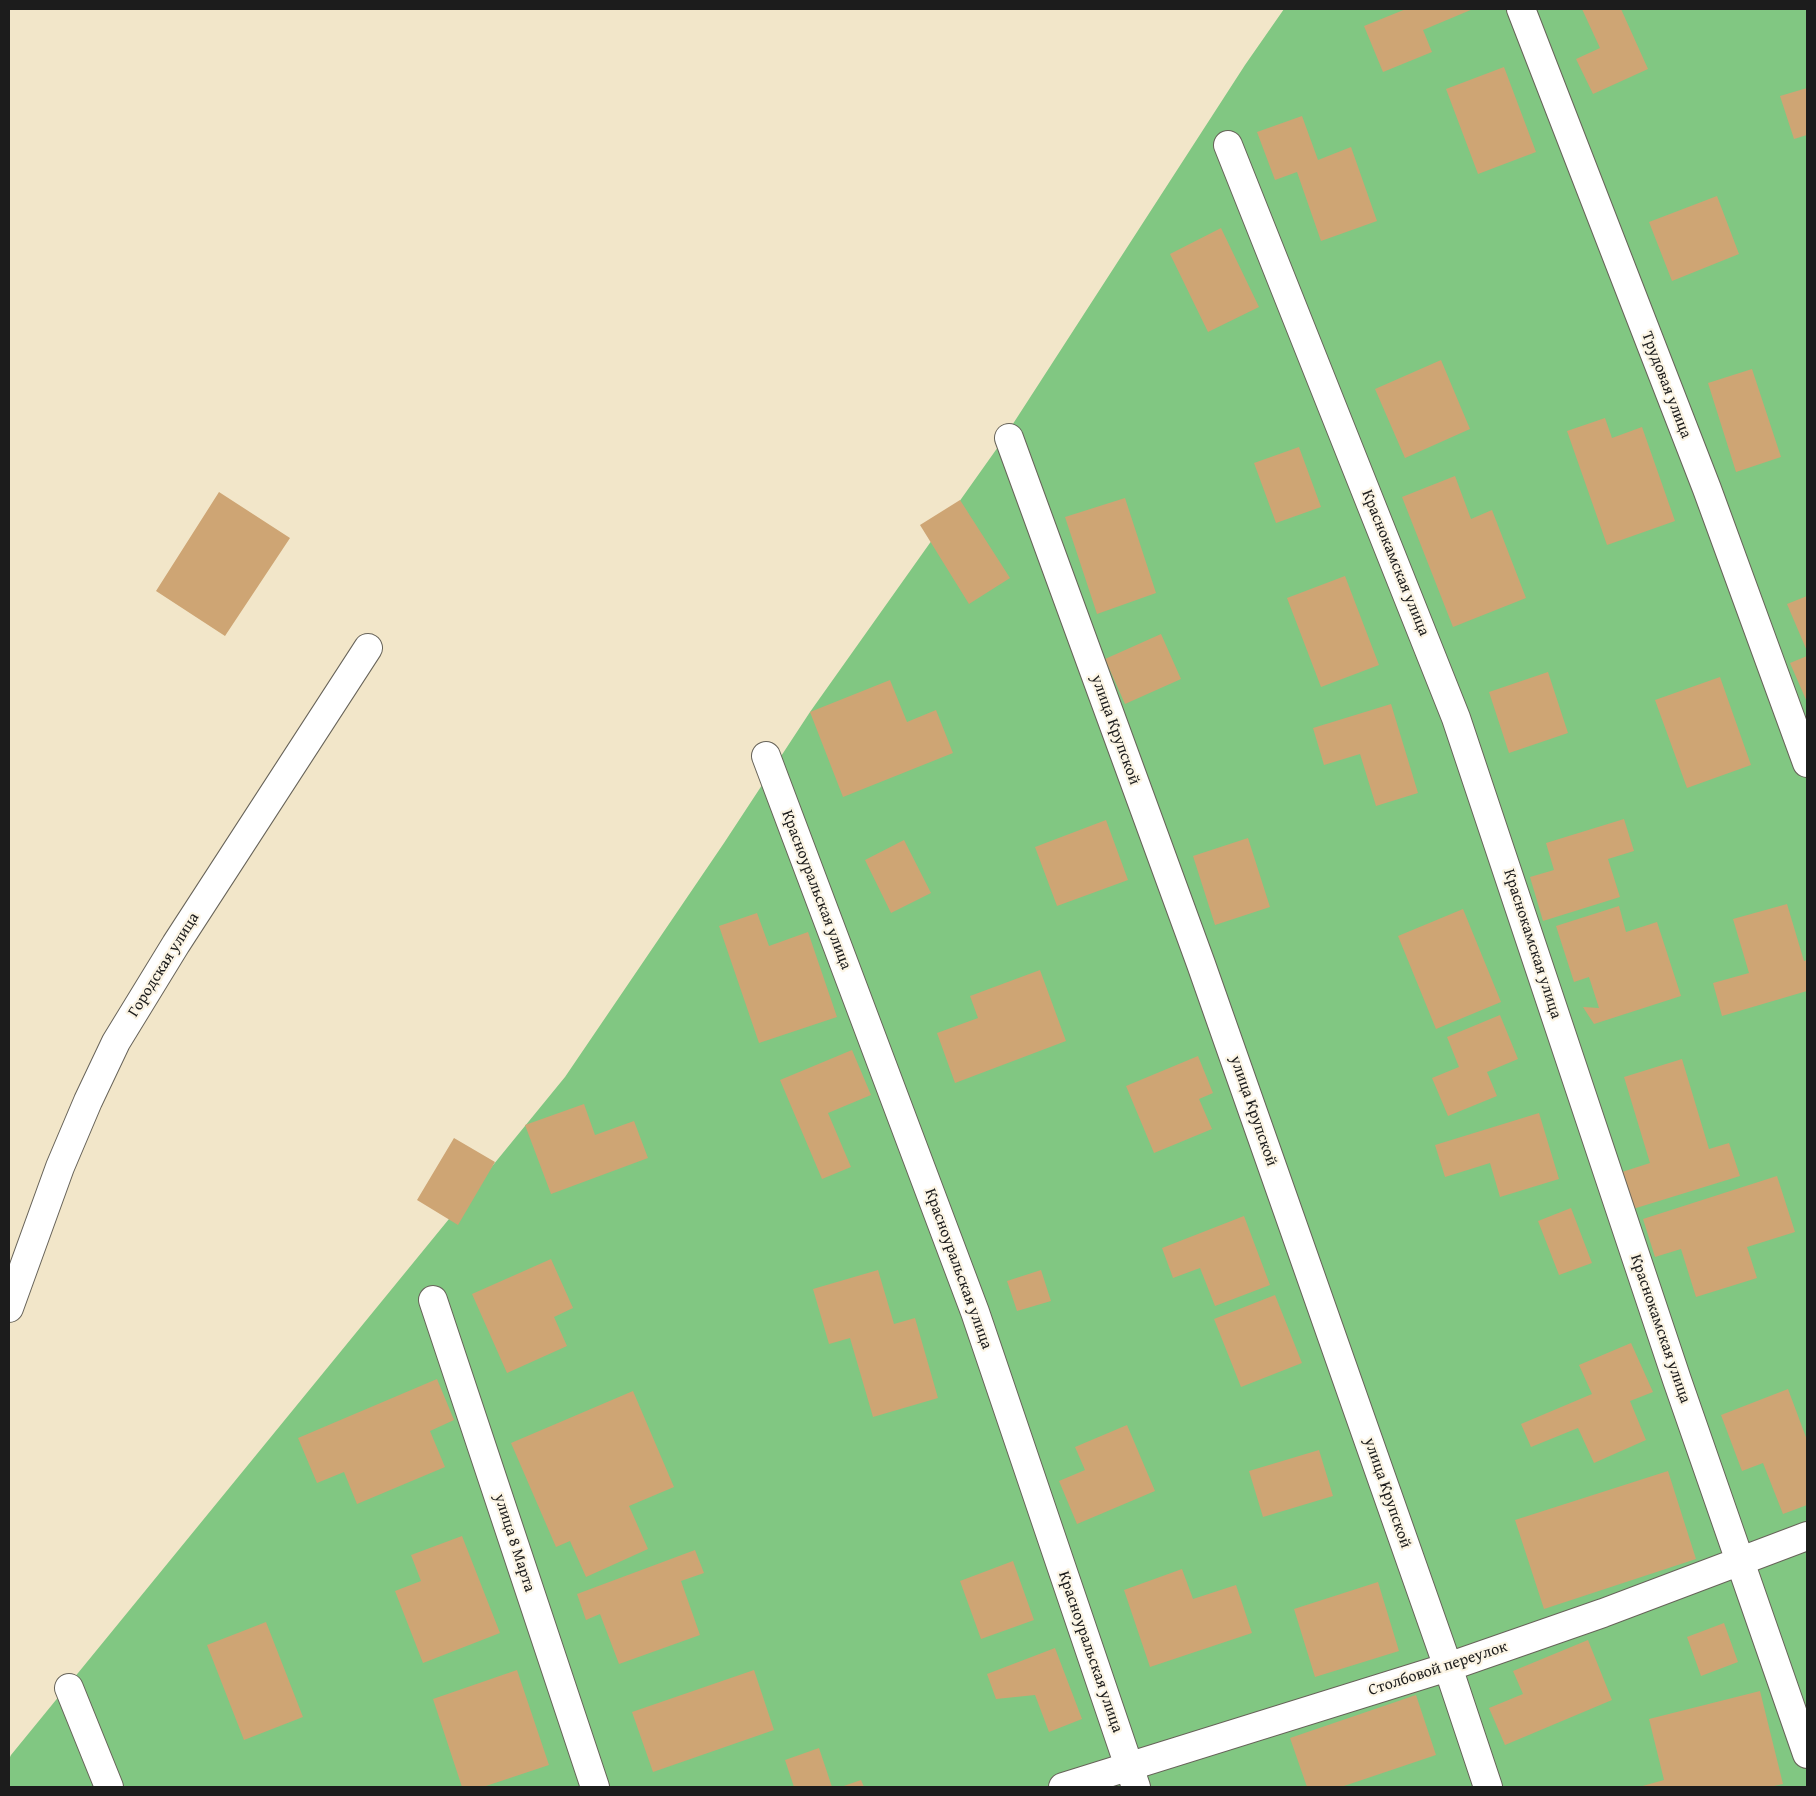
<!DOCTYPE html>
<meta charset="utf-8">
<style>
body{margin:0}
#map{position:relative;width:1816px;height:1796px;overflow:hidden;background:#f2e6c9;font-family:"Gentium Book Plus",serif}
canvas{display:block}
.frame{position:absolute;inset:0;border:10px solid #1c1c1c;pointer-events:none}
</style>
<div id="map">
<canvas width="1816" height="1796"></canvas>
<div class="frame"></div>
</div>
<script>
const c = document.querySelector('canvas').getContext('2d');
c.lineJoin = 'round';
function fillPath(path, color) { c.fillStyle = color; c.fill(path, 'evenodd'); }
const shape = rows => new Path2D(rows.map(r => 'M' + r).join(''));
function strokePath(path, color, width, dash) { c.strokeStyle = color; c.lineWidth = width; c.lineCap = dash ? 'butt' : 'round'; c.setLineDash(dash || []); c.stroke(path); }
function drawText(font, color, halo, rows, align = 'center') {
  c.font = font + ' "Gentium Book Plus",serif'; c.lineWidth = 4.5; c.setLineDash([]); c.textBaseline = 'middle'; c.strokeStyle = halo; c.fillStyle = color; for (const [text, x, y, turn = 0] of rows) {
    c.save(); c.translate(x, y); c.rotate((+turn || 0) * Math.PI / 180); c.textAlign = isNaN(turn) ? turn : align; if (halo) c.strokeText(text, 0, 0); c.fillText(text, 0, 0); c.restore();
  }
}
fillPath(shape([
 [1284,9,1807,9,1807,1787,9,1787,9,1759,11,1755,565,1077,724,843,810,712,998,447,1245,65]
]), '#81c782');
fillPath(shape([
 [1406,9,1473,9,1423,30,1432,52,1383,72,1364,26],
 [1582,9,1621,9,1648,69,1593,94,1576,59,1600,48],
 [1504,67,1536,152,1478,174,1446,89],
 [1807,88,1807,135,1794,139,1780,96],
 [1302,116,1318,160,1351,147,1377,221,1321,241,1297,172,1275,180,1257,132],
 [1717,196,1739,254,1672,281,1649,222],
 [1221,228,1259,307,1208,332,1170,254],
 [1441,360,1470,429,1405,458,1375,389],
 [1752,369,1781,457,1736,472,1708,383],
 [1605,418,1612,438,1642,427,1675,521,1607,545,1567,431],
 [1299,447,1321,507,1276,523,1254,463],
 [1455,476,1471,519,1492,510,1526,598,1453,627,1402,497],
 [219,492,290,538,225,636,156,591],
 [1125,498,1156,593,1097,614,1065,517],
 [960,500,1010,578,969,604,920,525],
 [1345,576,1379,665,1321,687,1287,598],
 [1807,596,1807,651,1787,604],
 [1161,634,1181,679,1125,704,1105,659],
 [1807,656,1807,702,1790,663],
 [1548,672,1568,733,1509,753,1489,692],
 [1720,677,1751,765,1687,788,1655,700],
 [890,680,907,722,936,710,953,753,843,797,810,712],
 [1391,704,1418,793,1376,806,1360,754,1324,765,1313,728],
 [1624,819,1634,851,1608,859,1620,897,1543,921,1530,877,1554,870,1546,843],
 [1106,820,1128,880,1057,906,1035,847],
 [1248,838,1270,907,1215,925,1193,856],
 [904,840,931,893,891,913,865,860],
 [1787,904,1804,961,1807,960,1807,991,1722,1016,1713,983,1749,973,1733,919],
 [1619,906,1626,932,1657,922,1681,996,1594,1024,1583,1007,1599,1008,1589,977,1574,982,1556,926],
 [1463,909,1501,1002,1436,1029,1398,936],
 [757,913,769,946,808,932,837,1017,759,1043,719,926],
 [1040,970,1066,1041,955,1083,937,1033,978,1018,970,996],
 [1500,1015,1518,1059,1487,1072,1497,1096,1448,1116,1432,1078,1459,1067,1447,1037],
 [852,1050,871,1095,828,1113,851,1167,822,1179,780,1080],
 [1198,1056,1213,1093,1199,1099,1212,1129,1154,1153,1126,1086],
 [1682,1059,1709,1149,1729,1143,1740,1176,1633,1209,1622,1172,1650,1163,1624,1077],
 [584,1104,595,1135,634,1121,648,1158,551,1194,525,1125],
 [1539,1113,1559,1179,1500,1197,1490,1163,1445,1177,1435,1145],
 [454,1138,495,1162,458,1225,417,1200],
 [1777,1176,1795,1232,1747,1247,1757,1278,1696,1297,1681,1249,1655,1257,1643,1219],
 [1571,1208,1592,1263,1559,1275,1538,1221],
 [1244,1216,1270,1285,1215,1306,1200,1268,1173,1278,1162,1248],
 [551,1259,573,1308,554,1317,567,1346,507,1373,472,1294],
 [878,1270,894,1324,915,1318,938,1398,873,1417,850,1338,829,1344,813,1289],
 [1041,1270,1051,1301,1017,1311,1007,1281],
 [1275,1295,1302,1363,1241,1387,1214,1319],
 [1631,1343,1653,1392,1630,1401,1646,1440,1594,1463,1578,1428,1531,1447,1521,1424,1592,1394,1579,1365],
 [437,1379,454,1420,430,1431,445,1467,357,1504,344,1472,317,1483,298,1438],
 [1788,1389,1807,1440,1807,1505,1783,1514,1763,1463,1742,1471,1721,1415],
 [633,1391,674,1487,629,1506,648,1549,586,1577,570,1541,556,1547,511,1443],
 [1127,1425,1155,1491,1077,1524,1059,1481,1085,1470,1075,1447],
 [1319,1450,1333,1496,1263,1517,1249,1471],
 [1668,1471,1696,1559,1544,1609,1515,1520],
 [462,1536,500,1633,423,1663,395,1591,421,1581,411,1555],
 [695,1550,704,1573,681,1581,700,1635,619,1664,600,1614,586,1620,577,1594],
 [1013,1561,1034,1620,981,1639,960,1581],
 [1182,1569,1193,1599,1236,1585,1252,1633,1150,1667,1124,1590],
 [1378,1582,1399,1651,1315,1677,1294,1609],
 [266,1622,303,1717,244,1740,207,1645],
 [1724,1623,1738,1662,1701,1676,1687,1637],
 [1588,1640,1612,1700,1505,1745,1489,1708,1523,1694,1513,1671],
 [1055,1648,1082,1719,1049,1732,1035,1695,996,1699,987,1674],
 [517,1670,549,1765,483,1787,462,1787,433,1699],
 [754,1670,774,1730,653,1772,632,1712],
 [1760,1691,1783,1784,1770,1787,1639,1787,1664,1780,1649,1719],
 [1416,1695,1436,1755,1341,1787,1307,1787,1290,1738],
 [819,1748,832,1787,794,1787,785,1760],
 [861,1780,864,1787,841,1787]
]), '#cea574');
const minor = shape([
 [1521,9,1707,489,1807,763],
 [1228,145,1456,718,1677,1380,1807,1754],
 [1009,438,1201,964,1448,1667,1488,1787],
 [766,756,975,1312,1136,1787],
 [433,1300,595,1787],
 [9,1308,60,1167,88,1101,116,1042,176,944,368,648],
 [69,1688,109,1787],
 [1063,1787,1448,1667,1603,1613,1807,1536]
]);
strokePath(minor, '#676359', 30);
strokePath(minor, '#fff', 28);
drawText('16px', '#1c1c1c', '#fcf5e5', [
 ["Трудовая улица",1666,385,69],
 ["Краснокамская улица",1395,563,68],
 ["улица Крупской",1115,730,70],
 ["Красноуральская улица",816,890,69],
 ["Краснокамская улица",1532,944,72],
 ["Городская улица",164,965,-58],
 ["улица Крупской",1253,1111,71],
 ["Красноуральская улица",958,1269,70],
 ["Краснокамская улица",1660,1329,71],
 ["улица Крупской",1387,1493,71],
 ["улица 8 Марта",514,1543,72],
 ["Красноуральская улица",1090,1652,71],
 ["Столбовой переулок",1438,1669,-18]
]);
</script>
